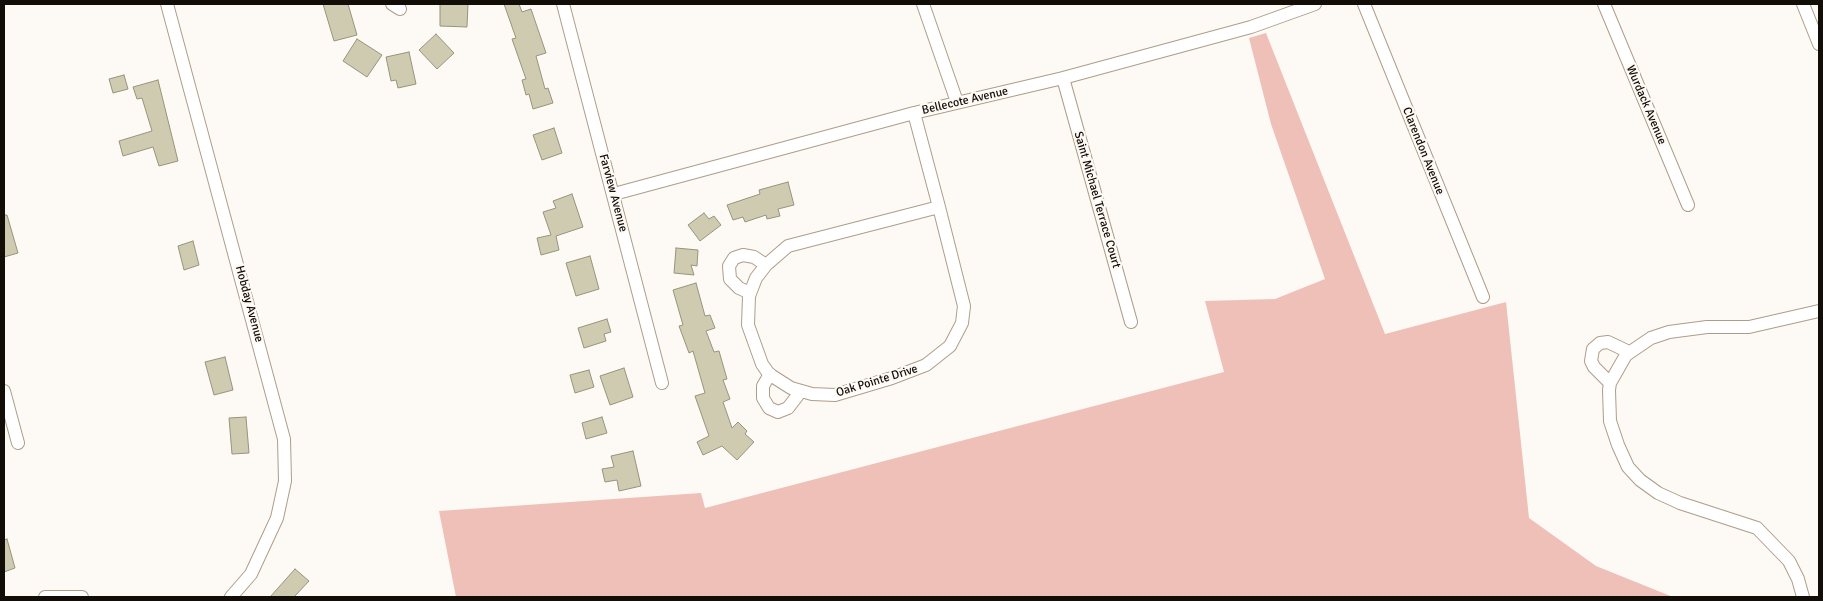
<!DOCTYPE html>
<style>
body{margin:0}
#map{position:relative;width:1823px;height:601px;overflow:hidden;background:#fdf9f5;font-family:Signika,sans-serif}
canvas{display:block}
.frame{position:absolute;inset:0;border:5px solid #120d06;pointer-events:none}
</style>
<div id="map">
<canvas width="1823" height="601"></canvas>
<div class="frame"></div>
</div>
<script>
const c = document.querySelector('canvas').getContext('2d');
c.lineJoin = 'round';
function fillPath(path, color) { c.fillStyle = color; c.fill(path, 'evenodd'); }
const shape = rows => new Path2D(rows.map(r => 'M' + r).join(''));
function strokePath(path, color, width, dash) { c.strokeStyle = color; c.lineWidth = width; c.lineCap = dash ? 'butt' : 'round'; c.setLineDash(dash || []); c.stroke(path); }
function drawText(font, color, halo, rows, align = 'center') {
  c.font = font + ' Signika,sans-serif'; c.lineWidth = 4.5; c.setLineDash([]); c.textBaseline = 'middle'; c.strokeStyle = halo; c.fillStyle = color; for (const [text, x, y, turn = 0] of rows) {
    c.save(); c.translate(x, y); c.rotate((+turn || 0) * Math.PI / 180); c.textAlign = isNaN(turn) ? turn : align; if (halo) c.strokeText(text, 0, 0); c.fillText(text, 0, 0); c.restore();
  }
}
fillPath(shape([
 [1266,33,1385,334,1506,302,1529,518,1596,566,1673,597,456,597,439,511,701,493,705,508,1224,372,1205,301,1275,299,1325,279,1271,124,1249,38]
]), '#eec0b8');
const building = shape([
 [323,4,348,4,357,35,334,41,323,4],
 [440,4,468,4,467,27,440,26,440,4],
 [504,4,519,4,522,12,531,9,546,53,536,56,545,89,548,88,553,103,533,109,529,94,526,95,522,80,526,79,512,39,516,38,504,4],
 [436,34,454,53,437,69,419,50,436,34],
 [357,39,382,55,367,77,343,61,357,39],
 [409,52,416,84,398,88,396,80,391,81,386,57,409,52],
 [124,75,128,89,113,93,109,79,124,75],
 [158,80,178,161,159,166,153,147,123,156,119,141,152,131,142,98,137,99,133,87,158,80],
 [554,128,562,153,542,160,533,135,554,128],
 [788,182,794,205,778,209,780,216,767,219,766,215,745,222,743,217,733,220,727,205,760,194,759,190,788,182],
 [572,194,583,227,556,236,559,250,541,255,537,238,551,235,543,212,556,208,553,201,572,194],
 [704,213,709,219,714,216,721,225,700,241,688,225,704,213],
 [4,215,7,215,18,253,4,257,4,215],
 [193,241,199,265,184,270,178,246,193,241],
 [676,248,698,250,697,266,691,265,694,275,674,273,676,248],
 [590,256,599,289,576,296,566,263,590,256],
 [696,283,705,316,710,315,715,328,706,331,714,352,719,351,727,379,723,380,730,399,723,402,732,428,738,422,747,431,745,434,754,442,737,460,722,446,703,455,697,442,709,436,695,396,705,393,693,351,689,353,679,326,683,325,673,290,696,283],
 [607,319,611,332,604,334,606,341,584,348,578,328,607,319],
 [225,357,233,390,214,395,205,362,225,357],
 [624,368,633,397,610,405,600,376,624,368],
 [589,370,594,387,575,393,570,375,589,370],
 [246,417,249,453,232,454,229,418,246,417],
 [602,417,607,433,586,439,582,423,602,417],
 [633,451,641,486,619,491,617,480,605,482,602,469,614,467,611,456,633,451],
 [7,539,15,568,4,572,4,540,7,539],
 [295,569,309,581,294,597,270,597,295,569]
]);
fillPath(building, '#cecbb1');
strokePath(building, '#97947b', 1);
const minor = shape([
 [167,4,284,439,285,481,277,518,251,574,231,597],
 [392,4,400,9],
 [563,4,662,383],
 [923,4,957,102],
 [1364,4,1483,297],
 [1604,4,1688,205],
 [1803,4,1819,44],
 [1063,78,1131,322],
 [914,113,939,207,964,306,962,323,950,346,926,365,892,378,835,395,812,394,791,388,769,374,762,364,748,325,749,296,756,278,766,265,788,246,939,207],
 [614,194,914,113,1063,78,1251,27,1315,4],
 [750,293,739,288,730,279,729,266,734,258,743,255,754,257,766,265],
 [770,374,763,386,763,398,769,408,778,412,788,408,801,391],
 [1610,383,1594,367,1591,361,1593,349,1600,343,1608,342,1629,352],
 [4,391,18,443],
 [45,597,82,597],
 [1803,597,1798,579,1789,561,1757,528,1680,503,1658,493,1640,480,1628,467,1618,445,1610,421,1609,390,1610,383,1626,355,1651,338,1669,332,1707,327,1749,327,1819,311]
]);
strokePath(minor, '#ad9e88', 14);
strokePath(minor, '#fff', 12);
drawText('12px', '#120d06', '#fdf9f5', [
 ["Bellecote Avenue",965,101,-13],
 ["Wurdack Avenue",1646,105,67],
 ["Clarendon Avenue",1423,151,68],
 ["Farview Avenue",613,193,75],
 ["Saint Michael Terrace Court",1097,200,74],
 ["Hobday Avenue",249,304,75],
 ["Oak Pointe Drive",877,381,-17]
]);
</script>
